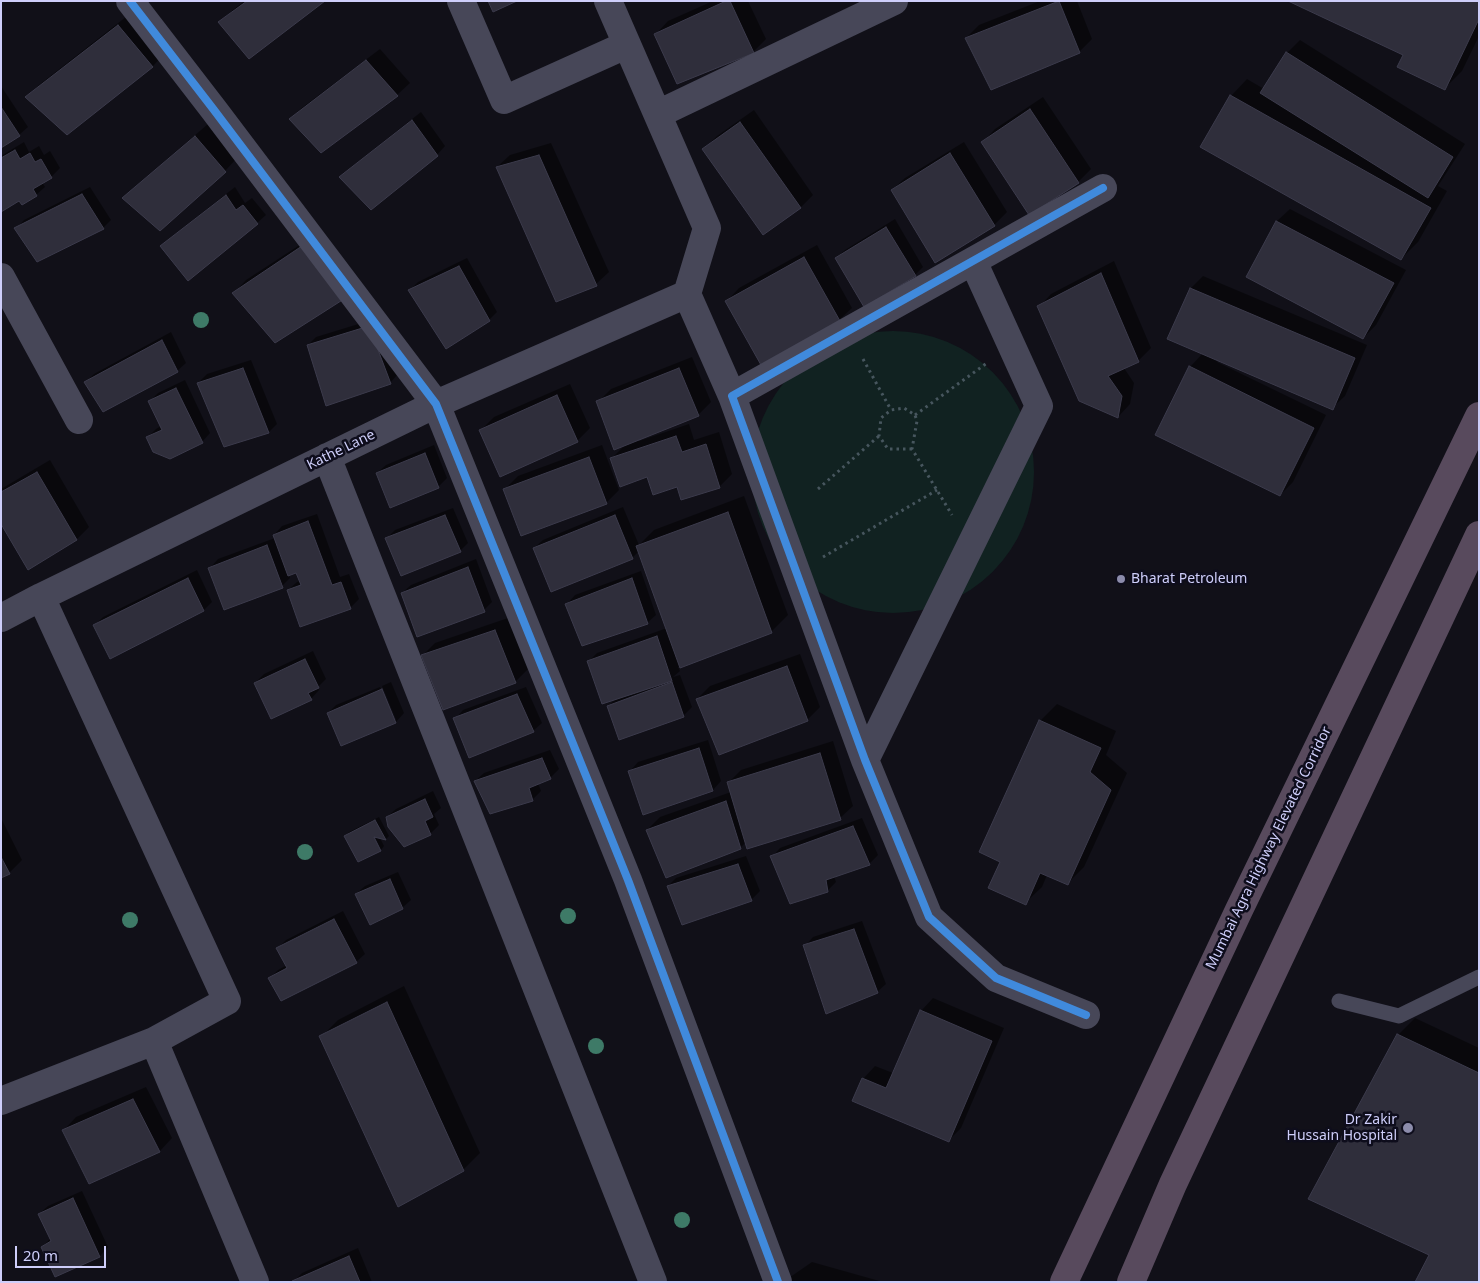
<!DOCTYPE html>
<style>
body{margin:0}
#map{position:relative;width:1480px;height:1283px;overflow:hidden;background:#111018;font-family:"Noto Sans",sans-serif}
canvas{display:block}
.frame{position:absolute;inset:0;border:2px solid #cecefa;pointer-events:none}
.scale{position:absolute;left:15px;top:1246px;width:91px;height:22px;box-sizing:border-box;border:2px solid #cecefa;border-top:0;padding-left:6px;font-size:15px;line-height:18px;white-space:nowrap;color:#cecefa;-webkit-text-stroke:4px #0e0d1c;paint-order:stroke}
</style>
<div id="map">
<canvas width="1480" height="1283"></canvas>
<div class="frame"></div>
<div class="scale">20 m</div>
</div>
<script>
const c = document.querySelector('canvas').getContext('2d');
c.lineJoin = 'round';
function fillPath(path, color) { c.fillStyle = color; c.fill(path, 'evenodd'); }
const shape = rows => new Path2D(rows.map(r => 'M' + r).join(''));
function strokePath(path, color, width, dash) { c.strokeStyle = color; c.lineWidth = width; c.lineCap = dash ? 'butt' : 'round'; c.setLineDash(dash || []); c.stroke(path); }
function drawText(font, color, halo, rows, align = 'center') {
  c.font = font + ' "Noto Sans",sans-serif'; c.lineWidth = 5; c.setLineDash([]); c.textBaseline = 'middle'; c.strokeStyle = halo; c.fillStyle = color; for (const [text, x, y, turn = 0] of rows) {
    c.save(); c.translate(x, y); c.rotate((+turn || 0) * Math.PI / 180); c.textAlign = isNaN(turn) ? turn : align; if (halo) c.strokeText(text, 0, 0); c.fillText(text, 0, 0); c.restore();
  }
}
fillPath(shape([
 '752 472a141 141 0 1 1 282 0a141 141 0 1 1-282 0Z'
]), '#112221');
fillPath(shape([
 [244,1,323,1,220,22,233,10],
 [713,1,748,1,766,39,753,52,656,34,668,21],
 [1040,1,1077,1,1092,39,1079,52,992,88,966,38,979,25],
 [1479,1,1479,36,1462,71,1445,88],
 [131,13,165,53,153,66,67,133,27,97,39,85],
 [1300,40,1465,144,1438,186,1447,191,1418,242,1401,259,1231,96,1247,79,1264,89,1287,53],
 [380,49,410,83,397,95,290,119,303,107],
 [1,86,28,127,19,135,1,147],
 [1043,97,1091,169,1078,182,983,142,995,129],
 [754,110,813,195,800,208,704,149,717,136],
 [421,112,445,146,437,155,340,177,349,169],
 [208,124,237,158,225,171,124,198,137,185],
 [24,142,29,152,39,146,44,155,50,151,60,168,51,177,42,182,45,187,36,195,19,199,1,210,1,156],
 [964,142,1007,212,994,225,892,190,905,178],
 [551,143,609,272,596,284,557,300,497,167,510,155],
 [90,187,111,220,103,228,16,229,24,220],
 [235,187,245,203,252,198,266,215,257,223,161,246,170,238],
 [1290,209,1406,270,1376,325,1363,338,1248,277,1277,221],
 [895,219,923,267,915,275,836,258,845,250],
 [315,235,343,298,234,293,246,280],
 [817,245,852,308,839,320,727,301,739,288],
 [467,258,497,312,489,320,410,290,418,282],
 [1114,261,1151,348,1138,361,1124,368,1134,383,1130,404,1118,417,1039,307,1051,294],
 [1203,276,1367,345,1345,396,1332,408,1218,360,1217,362,1326,415,1293,482,1280,495,1190,367,1203,353,1191,288],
 [378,318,398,374,390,383,308,345,316,337],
 [171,332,186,363,177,371,86,382,94,374],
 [692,357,711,402,698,415,638,439,639,441,689,424,694,440,719,432,732,474,719,487,678,486,648,476,612,458,627,443,598,402,611,389],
 [251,360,277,424,269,432,225,445,198,383,207,374],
 [185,380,210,433,202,442,147,438,156,429,161,426,149,402,158,393],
 [570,384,590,428,577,441,481,430,494,417],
 [434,445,447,478,438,487,377,473,386,465],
 [602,445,619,490,606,503,505,489,518,476],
 [50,460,89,527,77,539,28,568,1,522,1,489],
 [744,496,788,615,771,632,678,667,680,671,673,677,680,675,692,707,683,716,608,706,618,697,589,661,597,653,667,628,639,551,632,558,534,548,543,540,623,507,639,545,654,530],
 [453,508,468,543,460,551,387,538,395,530],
 [317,514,340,577,349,574,359,599,350,608,288,590,297,582,301,581,297,571,289,575,290,578,282,586,210,568,218,559,275,538,274,535,282,526],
 [476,559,492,602,484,610,402,593,411,585],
 [197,570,212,602,204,610,111,657,95,625,103,617],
 [641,571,656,615,647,623,567,604,575,595],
 [508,618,528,669,515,682,422,656,435,643],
 [313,651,326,679,318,687,319,690,311,699,255,683,264,674],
 [800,654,820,707,807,720,697,699,710,686],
 [391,682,404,713,396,722,341,745,328,713,336,705,380,687,394,720,396,720,382,686],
 [526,687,542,723,533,731,455,719,463,710],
 [1057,704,1116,731,1106,755,1127,773,1084,867,1067,884,1047,875,1042,887,1025,903,1002,861,1040,721],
 [708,740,721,781,713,790,630,771,638,762],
 [833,741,853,806,840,818,746,842,740,848,647,830,660,817,731,792,728,783,741,770],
 [550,750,559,769,550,778,538,783,541,791,532,800,475,781,484,773],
 [433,791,441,808,434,814,439,825,430,834,405,846,387,817,396,809],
 [379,817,389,836,386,839,380,838,384,846,381,850,359,861,346,836,349,832],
 [1,818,22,860,9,873,1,877],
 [862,818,878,855,869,864,834,876,836,882,827,891,772,857,780,848],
 [746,856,760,891,751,900,668,886,676,878],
 [398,872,411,900,402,908,356,894,365,886],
 [343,911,365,954,356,962,270,978,278,970,287,965,278,948,286,940],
 [862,921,886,984,877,992,805,946,813,937],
 [404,986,480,1153,463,1170,321,1037,338,1020],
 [933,998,1004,1028,961,1128,948,1141,863,1079,875,1066,893,1073,921,1011],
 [1415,1018,1479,1048,1479,1282,1431,1254,1398,1035],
 [146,1087,172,1138,160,1151,89,1183,64,1130,76,1117],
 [82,1191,108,1247,100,1256,56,1276,42,1247,51,1238,39,1214,48,1206],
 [358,1248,372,1282,293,1282,302,1273],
 [812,1262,883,1282,783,1282]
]), '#0007');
const building = shape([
 [247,1,325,1,249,59,218,22,247,1],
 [488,1,517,1,493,12,488,1],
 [726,1,730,1,754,53,677,84,654,34,726,1],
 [1059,1,1080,53,991,90,965,38,1059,1],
 [1288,1,1479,1,1479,19,1445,90,1397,67,1403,55,1288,1],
 [118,25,153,67,67,135,25,97,118,25],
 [1286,52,1453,157,1428,198,1260,93,1286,52],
 [366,60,398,96,321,153,289,119,366,60],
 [1230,95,1431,208,1401,260,1200,147,1230,95],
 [1,107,20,136,1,148,1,107],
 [1030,109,1079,183,1029,215,981,142,1030,109],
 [412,120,438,156,371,210,339,177,412,120],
 [740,122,801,208,763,235,702,149,740,122],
 [195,136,226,172,160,231,122,198,195,136],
 [15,150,20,159,30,153,35,162,41,159,52,178,33,189,37,196,22,205,19,201,1,212,1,158,15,150],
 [950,153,995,226,935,263,891,190,950,153],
 [539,155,597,286,556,302,496,167,539,155],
 [82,194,104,229,37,262,14,228,82,194],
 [226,195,236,210,243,205,258,224,188,281,160,246,226,195],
 [1276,221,1394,283,1363,339,1246,277,1276,221],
 [886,227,916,276,864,307,835,258,886,227],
 [302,246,344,299,275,343,232,293,302,246],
 [804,257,840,321,761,365,725,301,804,257],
 [459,266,490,321,446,349,408,290,459,266],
 [1101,273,1139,362,1108,376,1122,396,1118,418,1079,401,1037,306,1101,273],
 [1190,288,1355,358,1333,410,1167,339,1190,288],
 [369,326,391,384,326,406,307,345,369,326],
 [162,340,178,372,103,412,84,382,162,340],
 [1189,366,1314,428,1280,496,1155,435,1189,366],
 [243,368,269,433,224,447,197,383,243,368],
 [679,368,699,416,614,450,596,401,679,368],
 [176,388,203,443,170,459,153,452,146,437,162,430,148,401,176,388],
 [557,395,578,442,500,477,479,430,557,395],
 [676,436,682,452,706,444,720,488,681,500,677,487,653,495,647,477,620,487,610,458,676,436],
 [425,453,439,488,390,508,376,473,425,453],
 [589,457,607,504,521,536,503,489,589,457],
 [37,472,77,540,28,570,1,524,1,492,37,472],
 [728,512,772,633,680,668,636,546,728,512],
 [445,515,461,552,401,576,385,538,445,515],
 [615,515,633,559,551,592,533,548,615,515],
 [308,521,332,585,341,582,351,609,300,627,287,590,301,585,296,573,288,576,273,535,308,521],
 [267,545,283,588,224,610,208,568,267,545],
 [468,567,485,612,417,637,401,593,468,567],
 [188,578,204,611,110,659,93,625,188,578],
 [632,578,648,624,582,646,565,604,632,578],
 [495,630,516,683,443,710,421,655,495,630],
 [657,636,672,681,602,704,587,661,657,636],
 [305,659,319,688,308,693,312,700,271,719,254,683,305,659],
 [787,666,808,721,719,755,696,699,787,666],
 [672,682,684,717,619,740,607,706,672,682],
 [382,689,396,723,341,746,327,713,382,689],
 [517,694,534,732,469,758,453,718,517,694],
 [1039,720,1101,748,1090,772,1111,790,1068,885,1040,873,1026,905,988,888,1000,862,979,852,1039,720],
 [699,748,713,791,643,815,628,771,699,748],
 [820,753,841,820,747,849,727,782,820,753],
 [542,758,551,779,529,788,533,801,490,814,474,781,542,758],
 [425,799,433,817,425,821,431,835,404,847,388,827,386,817,425,799],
 [726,801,741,849,666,878,646,830,726,801],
 [375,820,386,840,374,837,381,851,358,862,344,836,375,820],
 [853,826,870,865,826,880,828,892,790,904,770,856,853,826],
 [1,857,10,874,1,878,1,857],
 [738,864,752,901,682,925,667,886,738,864],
 [390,879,403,909,370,925,355,894,390,879],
 [334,919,357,963,281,1001,268,978,287,968,276,948,334,919],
 [854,929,878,993,826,1014,803,945,854,929],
 [387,1002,464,1171,398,1207,319,1036,387,1002],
 [920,1010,992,1041,949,1142,852,1101,862,1078,886,1088,920,1010],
 [1397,1034,1479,1073,1479,1282,1415,1282,1429,1255,1308,1199,1397,1034],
 [133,1099,160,1152,89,1184,62,1130,133,1099],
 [73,1198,100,1257,55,1277,41,1247,51,1241,38,1214,73,1198],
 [349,1256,360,1282,292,1282,292,1281,349,1256]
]);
fillPath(building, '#2f2e3b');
strokePath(building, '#3c3b4c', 1);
strokePath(shape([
 [863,359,891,410],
 [915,415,987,363],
 [912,449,888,449,879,436,881,418,891,410,904,408,915,415,917,421,912,449,952,515],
 [818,489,879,436],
 [823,557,937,490]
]), '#47565e', 3, [2.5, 4]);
strokePath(shape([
 [1339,1001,1399,1016,1479,977]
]), '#474758', 15);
strokePath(shape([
 [130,1,214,110,436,404,628,880,778,1282],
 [461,1,504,100,626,45],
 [608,1,707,228,687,294,732,396],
 [658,114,894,1],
 [1,277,79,420],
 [327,457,653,1282],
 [41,597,227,1001,154,1041,255,1282],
 [1,618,41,597,436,404,687,294],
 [865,760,1039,406,973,261],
 [1086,1015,996,978,929,917,865,760,732,396,1103,188],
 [1,1101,154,1041]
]), '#474758', 28);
strokePath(shape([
 [1064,1282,1239,910,1479,416],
 [1131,1282,1173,1184,1479,535]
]), '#584a5d', 28);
strokePath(shape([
 [130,1,214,110,436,404,628,880,778,1282],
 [1086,1015,996,978,929,917,865,760,732,396,1103,188]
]), '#408adc', 8);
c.fillStyle = '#3e7a67';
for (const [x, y] of [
 [201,320],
 [305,852],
 [568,916],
 [130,920],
 [596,1046],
 [682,1220]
]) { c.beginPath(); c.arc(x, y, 8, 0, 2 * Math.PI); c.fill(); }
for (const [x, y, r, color] of [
 [1121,579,5,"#8c8cab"],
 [1408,1128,6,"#8c8cab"]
]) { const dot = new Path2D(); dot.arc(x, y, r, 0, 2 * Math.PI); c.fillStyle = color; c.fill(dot); strokePath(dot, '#0e0d1c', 2); }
drawText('14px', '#cecefa', '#0e0d1c', [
 ["Kathe Lane",341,450,-26],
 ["Mumbai Agra Highway Elevated Corridor",1269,848,-64]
]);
drawText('14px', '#cecefa', '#0e0d1c', [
 ["Bharat Petroleum",1131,579],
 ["Dr Zakir",1397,1120,"right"],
 ["Hussain Hospital",1397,1136,"right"]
], 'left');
</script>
